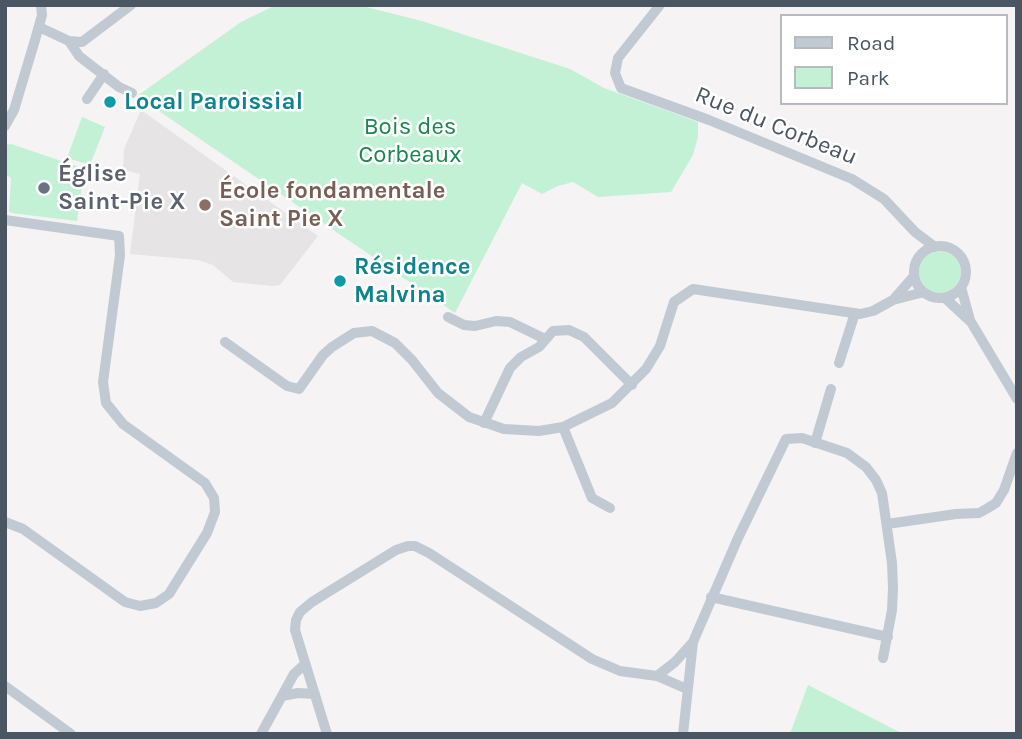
<!DOCTYPE html>
<meta charset="utf-8">
<style>
body{margin:0}
#map{position:relative;width:1022px;height:739px;overflow:hidden;background:#f5f3f3;font-family:Karla,sans-serif}
canvas{display:block}
.frame{position:absolute;inset:0;border:7px solid #4a5661;pointer-events:none}
.legend{position:absolute;left:780px;top:14px;width:228px;height:91px;box-sizing:border-box;background:#fff;border:2px solid #b7bbc0;margin:0;padding:9px 12px;list-style:none;font-size:21px;color:#4a5661}
.legend li{display:flex;align-items:center;gap:14px;height:35px}
.legend b{width:35px;border:2px solid #b7bbc0}
</style>
<div id="map">
<canvas width="1022" height="739"></canvas>
<div class="frame"></div>
<ul class="legend">
<li><b style="height:9px;background:#c1cad2"></b>Road</li>
<li><b style="height:19px;background:#c3f1d5"></b>Park</li>
</ul>
</div>
<script>
const c = document.querySelector('canvas').getContext('2d');
c.lineJoin = 'round';
function fillPath(path, color) { c.fillStyle = color; c.fill(path, 'evenodd'); }
const shape = rows => new Path2D(rows.map(r => 'M' + r).join(''));
function strokePath(path, color, width, dash) { c.strokeStyle = color; c.lineWidth = width; c.lineCap = dash ? 'butt' : 'round'; c.setLineDash(dash || []); c.stroke(path); }
function drawText(font, color, halo, rows, align = 'center') {
  c.font = font + ' Karla,sans-serif'; c.lineWidth = 5; c.setLineDash([]); c.textBaseline = 'middle'; c.strokeStyle = halo; c.fillStyle = color; for (const [text, x, y, turn = 0] of rows) {
    c.save(); c.translate(x, y); c.rotate((+turn || 0) * Math.PI / 180); c.textAlign = isNaN(turn) ? turn : align; if (halo) c.strokeText(text, 0, 0); c.fillText(text, 0, 0); c.restore();
  }
}
fillPath(shape([
 [141,110,318,236,280,285,272,286,233,282,213,265,198,260,130,254,140,174,123,170,124,149]
]), '#e6e4e5');
fillPath(shape([
 [276,5,358,5,422,21,570,69,604,88,698,122,698,137,693,155,671,192,598,197,573,182,558,186,542,194,522,183,455,313,137,96,241,22],
 [82,117,105,127,90,165,67,158],
 [11,144,79,167,82,187,77,221,11,213,9,211,11,178,5,174,5,145],
 '919 272a21 21 0 1 1 42 0a21 21 0 1 1-42 0Z',
 [808,685,903,734,790,734]
]), '#c3f1d5');
strokePath(shape([
 [660,5,618,58,615,73,621,88,709,120,852,179,884,199,915,232,935,247],
 [39,27,69,41,82,42,131,5],
 [69,41,79,56,119,87,132,93],
 [87,99,104,74],
 [5,126,14,110,35,40,42,15,41,5],
 [5,220,119,236,120,255,103,382,106,403,123,424,205,483,214,498,215,512,207,533,169,594,156,603,140,606,125,602,23,529,5,522],
 '914 272a26 26 0 1 1 52 0a26 26 0 1 1-52 0Z',
 [961,287,970,320],
 [945,298,971,322,1017,399],
 [893,300,924,292],
 [448,317,464,325,475,326,496,321,510,322,545,339],
 [225,342,287,386,299,389,323,355,332,347,354,333,372,331,395,343,412,360,438,393,469,417,504,429,539,431,563,427,612,403,646,369,660,346,674,302,693,289,860,314,873,311,893,300,914,276],
 [839,363,855,313],
 [484,423,510,368,521,357,539,347,553,331,569,330,584,337,632,385],
 [563,427,592,498,610,508],
 [815,443,831,389],
 [887,524,956,514,979,513,988,508,996,503,1004,490,1017,453],
 [711,597,888,637],
 [657,676,675,662,693,642],
 [5,686,71,734],
 [282,696,298,693,315,694],
 [261,734,294,674,305,664],
 [327,734,295,630,296,620,300,612,312,602,396,550,408,546,415,546,429,553,592,659,620,671,657,676,687,689],
 [683,734,693,642,738,538,786,439,802,438,847,453,866,467,876,480,882,493,892,563,893,588,892,610,883,658]
]), '#c1cad2', 10);
for (const [x, y, r, color] of [
 [110,102,7,"#0f9aa8"],
 [44,188,7,"#6b7280"],
 [205,205,7,"#8d6e63"],
 [340,281,7,"#0f9aa8"]
]) { const dot = new Path2D(); dot.arc(x, y, r, 0, 2 * Math.PI); c.fillStyle = color; c.fill(dot); strokePath(dot, '#fff', 2.5); }
drawText('bold 24px', '#0d838f', '#fff', [
 ["Local Paroissial",124,102],
 ["Résidence",354,267],
 ["Malvina",354,295]
], 'left');
drawText('24px', '#4a5661', '#fff', [
 ["Rue du Corbeau",776,126,22]
]);
drawText('24px', '#17864f', '#fff', [
 ["Bois des",410,127],
 ["Corbeaux",410,155]
]);
drawText('bold 24px', '#5b616d', '#fff', [
 ["Église",58,174],
 ["Saint-Pie X",58,202]
], 'left');
drawText('bold 24px', '#785e54', '#fff', [
 ["École fondamentale",219,191],
 ["Saint Pie X",219,219]
], 'left');
</script>
